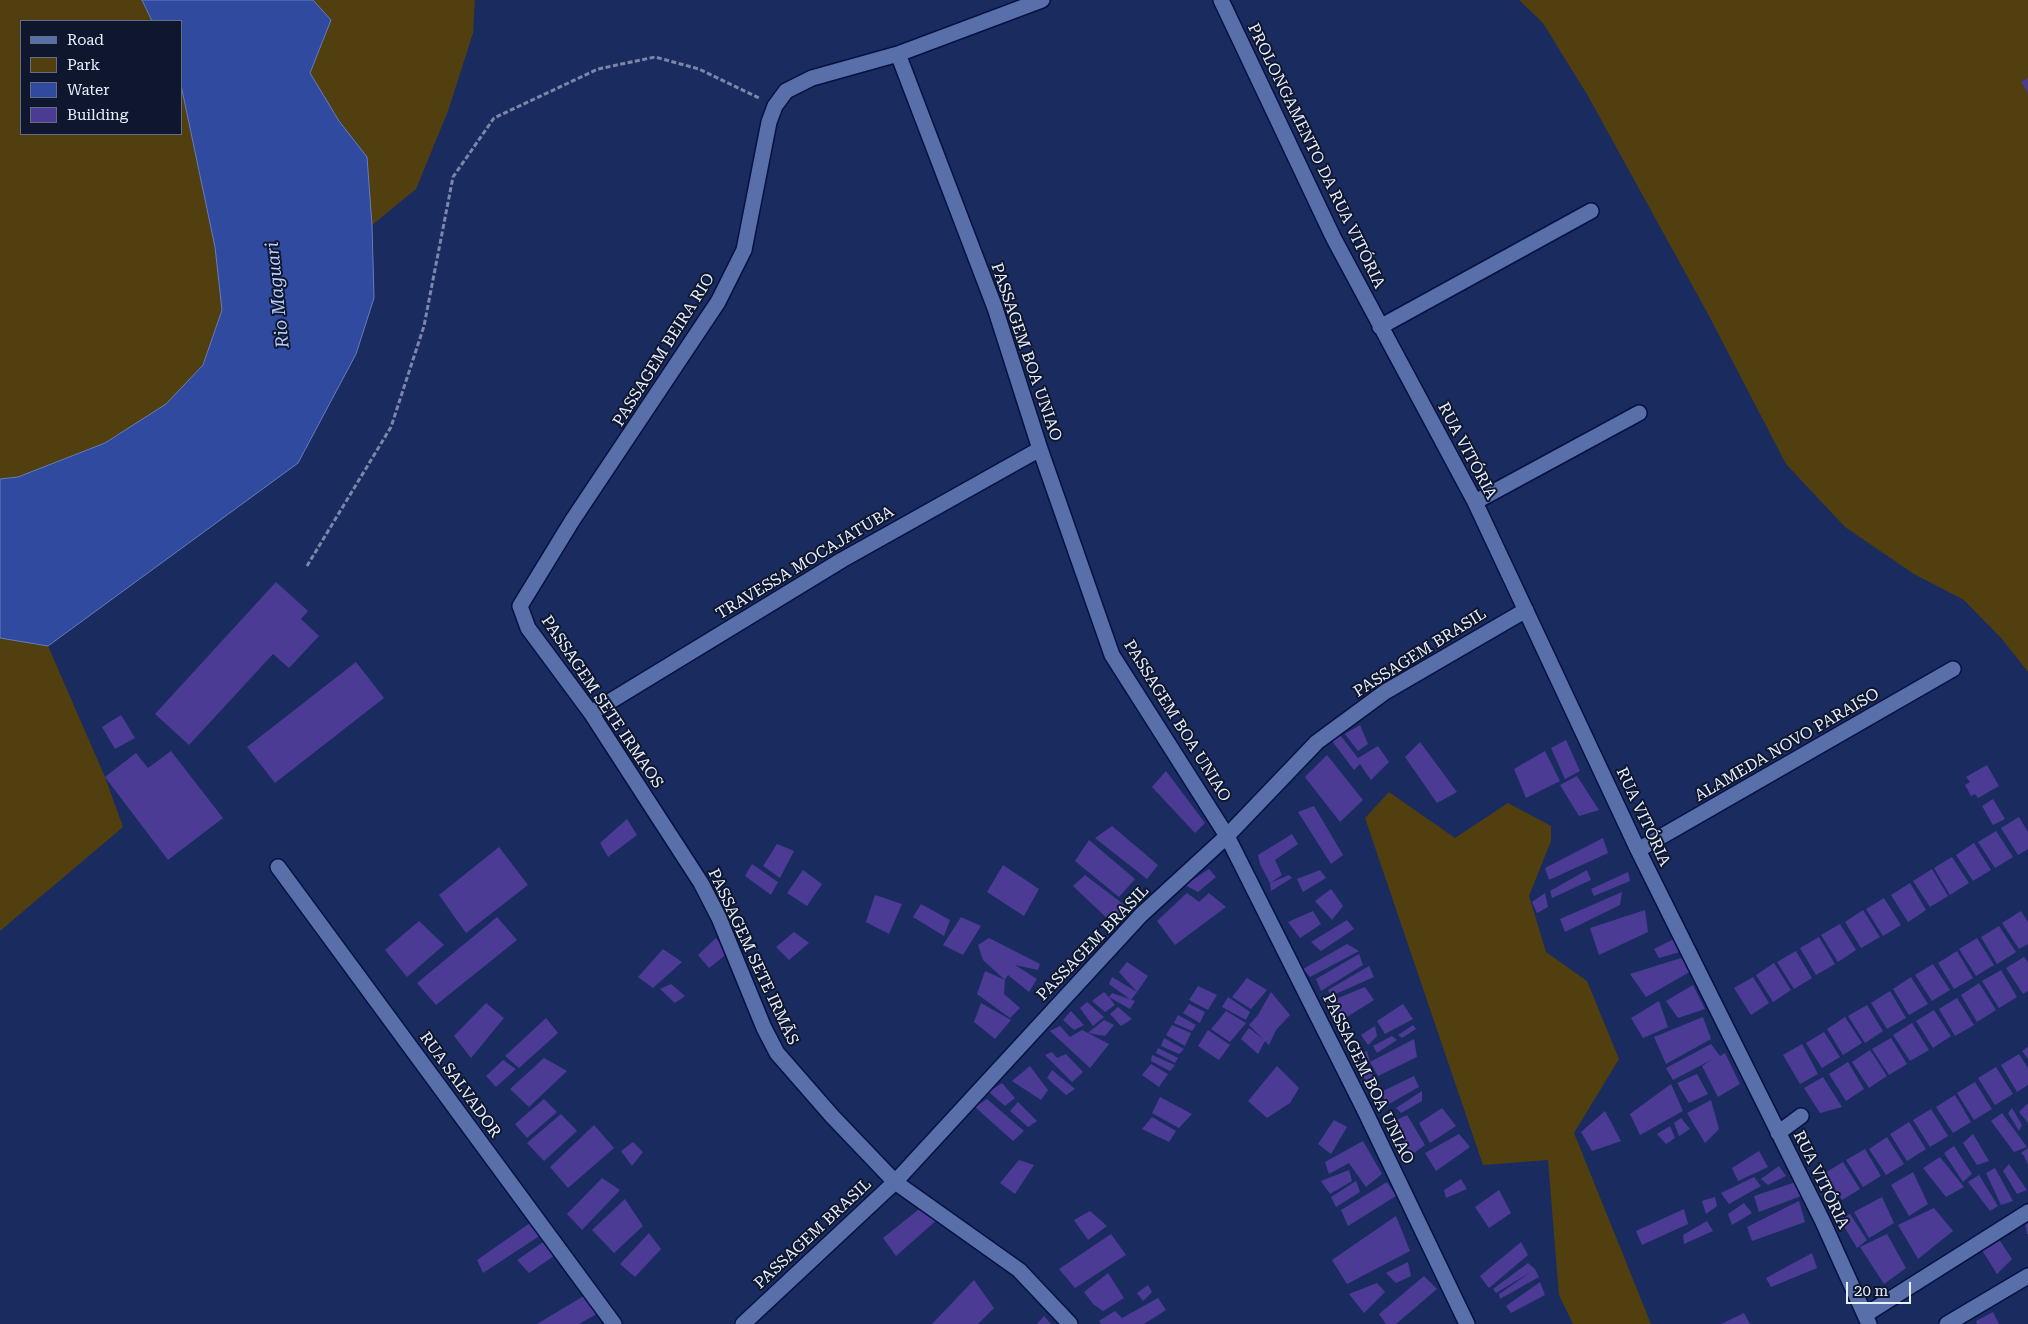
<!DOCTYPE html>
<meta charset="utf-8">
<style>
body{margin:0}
#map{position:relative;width:2028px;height:1324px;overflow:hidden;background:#1a2c5f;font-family:"Roboto Serif",serif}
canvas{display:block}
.legend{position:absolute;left:20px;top:20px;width:162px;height:115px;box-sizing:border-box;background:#0e172e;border:1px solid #666d81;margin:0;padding:6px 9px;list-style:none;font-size:15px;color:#eaeffd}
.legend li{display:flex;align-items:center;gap:10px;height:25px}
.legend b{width:25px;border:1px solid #666d81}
.scale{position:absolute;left:1846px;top:1282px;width:65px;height:22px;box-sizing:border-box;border:2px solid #eaeffd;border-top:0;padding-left:6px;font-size:15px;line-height:18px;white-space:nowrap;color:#eaeffd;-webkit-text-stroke:4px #0e172e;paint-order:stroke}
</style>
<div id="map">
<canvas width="2028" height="1324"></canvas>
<ul class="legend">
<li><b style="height:6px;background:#586fa9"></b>Road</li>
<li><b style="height:14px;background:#513f10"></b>Park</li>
<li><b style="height:14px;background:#2f4a9e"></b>Water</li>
<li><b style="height:14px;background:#4b3b95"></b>Building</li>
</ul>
<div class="scale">20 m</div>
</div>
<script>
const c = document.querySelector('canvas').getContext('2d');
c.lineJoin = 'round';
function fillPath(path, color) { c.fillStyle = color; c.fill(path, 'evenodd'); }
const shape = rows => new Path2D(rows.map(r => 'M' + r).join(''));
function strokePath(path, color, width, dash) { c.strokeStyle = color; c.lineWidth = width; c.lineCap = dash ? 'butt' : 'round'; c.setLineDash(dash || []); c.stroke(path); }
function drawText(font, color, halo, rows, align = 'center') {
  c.font = font + ' "Roboto Serif",serif'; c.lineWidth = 4; c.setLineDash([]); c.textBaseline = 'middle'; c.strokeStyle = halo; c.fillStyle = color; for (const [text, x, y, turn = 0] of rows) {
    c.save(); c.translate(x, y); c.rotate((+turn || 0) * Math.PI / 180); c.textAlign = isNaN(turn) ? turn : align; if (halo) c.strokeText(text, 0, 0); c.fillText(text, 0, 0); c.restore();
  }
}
fillPath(shape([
 [0,0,142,0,152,21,21,21,21,134,181,134,181,85,215,247,222,310,203,365,167,404,105,443,18,477,0,479],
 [313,0,475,0,473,33,448,111,416,189,372,225,367,157,339,121,310,73,330,21],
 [1519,0,2028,0,2028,672,2002,639,1964,600,1914,574,1845,527,1786,464,1708,314,1588,96,1543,23],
 [0,638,48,646,105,777,123,827,0,931],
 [1389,792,1455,838,1508,803,1551,826,1551,841,1529,896,1546,952,1587,981,1619,1059,1574,1133,1651,1324,1573,1324,1559,1295,1548,1160,1483,1165,1365,818]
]), '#513f10');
const water = shape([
 [142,0,313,0,331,20,310,73,339,121,367,157,372,225,374,298,356,354,298,463,48,646,0,638,0,479,18,477,105,443,166,404,203,365,222,310,215,247,181,85,181,21,152,21,142,0]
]);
fillPath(water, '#2f4a9e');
strokePath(water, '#677cba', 1);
fillPath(shape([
 [2028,78,2028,93,2021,82],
 [276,582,308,611,301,619,319,636,289,668,273,654,189,745,155,714],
 [356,662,384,698,275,783,247,747],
 [121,715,135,738,115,749,102,727],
 [1360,725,1368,744,1358,751,1345,734],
 [1340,735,1358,758,1378,746,1389,762,1371,780,1360,764,1354,770,1332,741],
 [1566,740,1580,771,1565,779,1551,748],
 [1420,742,1457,792,1437,803,1405,757],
 [171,751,223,818,168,860,105,777,136,753,148,768],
 [1545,751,1560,781,1526,798,1514,769],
 [1327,755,1363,800,1340,822,1305,777],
 [1987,765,1999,786,1978,798,1975,794,1971,796,1965,785,1970,782,1966,777],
 [1166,771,1205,823,1195,833,1152,787],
 [1577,776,1599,810,1579,816,1560,785],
 [1993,799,2005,819,1993,825,1982,806],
 [1314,806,1343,855,1331,864,1298,812],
 [2019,817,2028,832,2028,849,2018,855,2001,828],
 [627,819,637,835,608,857,600,843],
 [1112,826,1158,865,1147,879,1095,838],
 [1996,831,2013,857,1995,868,1978,842],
 [1292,834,1298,844,1275,860,1282,875,1270,883,1260,864,1258,855],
 [1603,838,1608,853,1549,880,1545,868],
 [1089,840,1135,879,1119,897,1075,861],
 [1974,843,1991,870,1973,881,1956,855],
 [777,844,794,851,780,878,763,866],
 [499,847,528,885,466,933,439,895],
 [1952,857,1969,883,1950,895,1934,868],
 [752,864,778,882,771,895,745,876],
 [1003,865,1039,889,1024,916,987,892],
 [1209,869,1216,877,1198,892,1185,885],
 [1932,869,1948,896,1930,907,1913,881],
 [803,870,822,884,807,906,787,893],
 [1320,870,1326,878,1303,892,1297,879],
 [1587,870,1591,880,1552,898,1550,891],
 [1628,872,1630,881,1594,896,1591,889],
 [1085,875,1127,907,1112,923,1073,886],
 [1289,875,1292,878,1271,891,1270,883],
 [1910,883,1926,910,1908,922,1891,895],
 [1331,889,1343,906,1332,920,1315,901],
 [1622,892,1620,905,1565,932,1560,919],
 [1187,893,1199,902,1209,893,1226,907,1175,945,1157,921],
 [1545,893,1548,907,1537,913,1532,902],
 [875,895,902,904,889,934,866,922],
 [1884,898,1901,925,1883,936,1866,909],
 [921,904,950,920,944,936,913,917],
 [1645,910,1648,932,1599,955,1590,928],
 [1863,910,1880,937,1861,948,1845,922],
 [1313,911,1321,924,1300,938,1288,922],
 [2021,911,2028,922,2028,944,2019,949,2002,923],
 [497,917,517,940,436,1005,417,983],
 [961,917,981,926,963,955,943,945],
 [1347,920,1354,929,1321,951,1311,942],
 [419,921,444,945,407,977,385,950],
 [1840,924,1856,950,1838,962,1821,935],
 [1999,926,2016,952,1997,964,1981,937],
 [794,932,809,943,789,960,776,947],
 [1819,937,1835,964,1816,975,1800,948],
 [716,938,728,953,709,968,698,955],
 [989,938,1040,964,1038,970,1015,965,1037,979,1029,992,1008,975,1005,980,983,960,978,945],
 [1977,938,1994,965,1976,976,1959,949],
 [1674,939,1680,952,1659,958,1654,949],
 [1347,944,1359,951,1310,977,1303,969],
 [663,949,682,962,653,988,638,977],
 [1796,951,1812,978,1794,989,1777,962],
 [1957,951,1973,978,1954,989,1938,963],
 [1359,954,1363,965,1321,991,1316,979],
 [2024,957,2028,962,2028,991,2023,994,2006,968],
 [1681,958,1693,970,1646,997,1630,974],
 [1127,962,1148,976,1137,992,1119,972],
 [1774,963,1791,990,1773,1002,1756,975],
 [1933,964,1950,990,1932,1001,1915,975],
 [1369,966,1374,977,1331,996,1328,990],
 [2001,970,2017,997,1999,1008,1982,981],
 [985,971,1005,980,1004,994,1020,1008,1010,1018,977,994],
 [1112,977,1137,992,1131,1000,1109,984],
 [1753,977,1769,1003,1751,1015,1734,988],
 [1911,977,1928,1004,1909,1015,1893,989],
 [1247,978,1267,990,1251,1009,1232,997],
 [1979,983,1996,1010,1977,1022,1961,995],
 [671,984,685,996,675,1003,660,989],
 [1693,985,1705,1009,1678,1018,1666,1001],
 [1198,986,1217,995,1208,1010,1189,1000],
 [1365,987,1374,1000,1339,1022,1326,1003],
 [1890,991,1906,1018,1887,1029,1871,1003],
 [1104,992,1109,997,1112,993,1135,1001,1130,1009,1109,997,1115,1005,1105,1012,1092,1001],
 [1271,992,1290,1015,1276,1030,1269,1045,1265,1041,1258,1054,1241,1039,1249,1028,1264,1040,1249,1025,1258,1015],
 [1228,997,1250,1012,1246,1020,1222,1007],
 [1957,998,1974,1025,1955,1036,1939,1009],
 [1659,1001,1668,1027,1643,1038,1631,1018],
 [1087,1002,1104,1017,1093,1026,1080,1008],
 [486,1003,504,1018,471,1058,454,1036],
 [981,1003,1011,1020,995,1039,974,1022],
 [1189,1004,1205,1012,1200,1023,1183,1013],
 [1403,1004,1413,1019,1385,1034,1377,1021],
 [1867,1005,1883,1031,1865,1043,1848,1016],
 [1118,1007,1132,1019,1121,1026,1110,1014],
 [1934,1010,1951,1036,1933,1048,1916,1021],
 [1071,1011,1084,1025,1074,1030,1063,1020],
 [1226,1011,1246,1023,1230,1042,1211,1029],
 [1178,1015,1196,1025,1192,1031,1174,1023],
 [1703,1017,1711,1039,1666,1064,1654,1037],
 [1845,1017,1862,1043,1843,1055,1827,1029],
 [546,1018,558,1033,519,1068,505,1056],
 [1104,1020,1114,1025,1105,1036,1088,1033],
 [1912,1023,1929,1050,1910,1061,1893,1035],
 [1172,1025,1191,1033,1185,1046,1166,1035],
 [1413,1025,1416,1029,1402,1038,1398,1035],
 [1060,1026,1070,1037,1082,1030,1109,1044,1090,1068,1050,1031],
 [1375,1026,1377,1036,1368,1045,1361,1035],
 [1208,1030,1230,1045,1219,1060,1198,1046],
 [1824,1032,1840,1057,1822,1068,1806,1043],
 [1392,1036,1397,1040,1377,1053,1373,1046],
 [1164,1038,1184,1049,1179,1054,1161,1046],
 [1891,1038,1907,1064,1889,1075,1872,1049],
 [1414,1039,1417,1057,1378,1076,1370,1062],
 [1711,1044,1720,1056,1725,1053,1740,1084,1718,1097,1702,1066,1713,1059,1673,1080,1666,1068],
 [1802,1044,1818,1074,1800,1084,1783,1055],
 [2028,1047,2028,1059,2022,1051],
 [1158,1048,1178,1058,1175,1063,1156,1053],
 [1870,1050,1887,1076,1869,1088,1852,1062],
 [1367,1051,1370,1062,1365,1064,1380,1086,1372,1096,1353,1056],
 [1052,1052,1057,1058,1066,1054,1083,1072,1072,1082,1045,1055],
 [2019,1054,2028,1068,2028,1085,2017,1092,2001,1065],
 [1152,1055,1175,1065,1170,1071,1151,1061],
 [544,1058,567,1071,529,1107,510,1089],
 [503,1060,516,1069,496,1087,486,1076],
 [1848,1062,1864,1089,1846,1101,1829,1074],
 [1151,1064,1168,1074,1159,1087,1142,1075],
 [1030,1066,1048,1090,1041,1100,1012,1081],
 [1277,1066,1299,1088,1290,1103,1267,1118,1248,1101],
 [1996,1067,2013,1094,1995,1105,1978,1078],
 [1052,1070,1075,1089,1066,1095,1047,1078],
 [1697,1074,1708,1094,1689,1103,1677,1083],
 [1414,1076,1419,1087,1387,1105,1381,1092],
 [1823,1077,1842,1107,1820,1113,1804,1088],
 [1975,1082,1992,1109,1974,1120,1957,1093],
 [1002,1083,1015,1098,1005,1106,989,1092],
 [1671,1084,1683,1111,1640,1135,1630,1114],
 [1422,1091,1422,1101,1401,1113,1396,1108],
 [1955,1095,1971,1122,1953,1133,1936,1107],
 [1160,1097,1192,1114,1179,1128,1152,1113],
 [544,1099,557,1112,527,1138,515,1124],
 [987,1099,1024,1131,1013,1141,975,1107],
 [1711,1100,1719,1129,1705,1143,1687,1113],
 [1018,1102,1037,1121,1028,1127,1010,1111],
 [2027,1104,2028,1105,2028,1123,2019,1112],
 [1442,1108,1456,1126,1430,1143,1419,1123],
 [2012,1108,2022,1125,2019,1131,2008,1113],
 [1931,1109,1948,1136,1930,1147,1913,1120],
 [1605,1111,1621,1141,1592,1151,1581,1132],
 [2002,1113,2027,1147,2014,1152,1991,1121],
 [561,1114,577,1131,544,1161,527,1143],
 [1407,1115,1425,1145,1411,1155,1393,1122],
 [1152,1117,1176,1131,1169,1142,1142,1129],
 [1681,1118,1690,1129,1679,1136,1674,1123],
 [1334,1120,1347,1127,1331,1154,1318,1144],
 [1909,1122,1926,1149,1907,1161,1890,1134],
 [594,1125,614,1148,568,1188,550,1167],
 [1670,1126,1675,1138,1666,1144,1657,1134],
 [1459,1134,1470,1147,1436,1171,1425,1153],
 [1973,1134,1989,1161,1977,1165,1963,1143],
 [1887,1137,1904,1164,1886,1175,1869,1149],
 [1363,1141,1382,1174,1366,1187,1349,1163,1329,1174,1325,1162],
 [633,1142,643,1152,632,1166,621,1151],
 [1954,1146,1972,1174,1963,1182,1944,1153],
 [2028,1148,2028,1165,2024,1156,2021,1153],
 [1865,1149,1881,1176,1863,1187,1846,1160],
 [1759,1151,1768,1167,1738,1181,1732,1168],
 [1940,1157,1964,1187,1946,1197,1923,1168],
 [1019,1160,1034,1165,1015,1194,1000,1183],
 [1843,1162,1860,1189,1842,1200,1825,1173],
 [2009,1164,2027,1190,2017,1194,2003,1171],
 [1779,1166,1786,1176,1768,1185,1761,1179],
 [1995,1168,2013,1201,2001,1205,1986,1173],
 [1349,1170,1352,1181,1330,1194,1321,1181],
 [1913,1172,1928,1204,1909,1216,1891,1185],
 [1979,1175,1998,1206,1990,1211,1968,1182],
 [1754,1177,1761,1186,1729,1204,1721,1193],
 [602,1178,620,1190,582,1230,567,1214],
 [1461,1179,1467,1189,1446,1198,1444,1190],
 [1356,1181,1360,1192,1336,1207,1331,1197],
 [1387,1182,1396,1196,1348,1226,1341,1210],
 [1796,1182,1801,1196,1759,1212,1754,1196],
 [1499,1190,1511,1213,1489,1228,1475,1207],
 [1715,1197,1717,1206,1706,1214,1702,1201],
 [1882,1197,1894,1223,1869,1238,1854,1212],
 [625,1199,643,1226,614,1253,592,1230],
 [1799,1201,1805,1222,1752,1241,1747,1227],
 [1744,1203,1752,1213,1732,1225,1728,1214],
 [923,1206,939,1218,896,1256,883,1238],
 [1934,1208,1953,1231,1918,1259,1898,1225],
 [1684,1209,1688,1224,1642,1245,1636,1231],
 [1090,1211,1107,1226,1088,1240,1074,1220],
 [1850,1214,1867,1240,1857,1248,1839,1218],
 [1396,1216,1410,1251,1347,1284,1332,1260],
 [2028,1219,2028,1234,2027,1234,2025,1222],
 [533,1221,544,1233,483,1273,477,1260],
 [1707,1221,1713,1231,1684,1244,1683,1235],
 [649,1233,661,1249,635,1277,620,1264],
 [1111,1234,1126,1255,1075,1288,1059,1269],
 [1887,1234,1906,1268,1884,1284,1860,1247],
 [1996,1235,2012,1259,1997,1274,1980,1247],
 [549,1238,557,1254,529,1273,517,1260],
 [1521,1242,1528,1255,1489,1288,1480,1276],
 [1812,1253,1817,1268,1771,1287,1766,1278],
 [1408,1262,1411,1276,1396,1283,1386,1273],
 [1528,1263,1535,1269,1539,1277,1500,1299,1499,1294,1531,1272,1496,1293,1493,1289],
 [1108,1273,1124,1298,1103,1311,1093,1304,1084,1292],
 [1424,1276,1437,1289,1396,1324,1386,1324,1379,1314],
 [974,1280,994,1308,978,1324,932,1324],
 [1540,1282,1545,1295,1511,1313,1506,1306],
 [1377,1283,1385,1292,1364,1313,1349,1294],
 [1148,1285,1152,1292,1143,1301,1137,1293],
 [587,1294,600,1312,579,1324,537,1324],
 [1158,1298,1166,1310,1144,1324,1101,1324,1099,1321,1115,1311,1122,1318],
 [1993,1312,1999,1324,1977,1324,1976,1321],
 [1744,1313,1750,1324,1721,1324],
 [1044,1316,1051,1324,1037,1324]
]), '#4b3b95');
const minor = shape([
 [1042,0,898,54,812,78,786,91,775,106,769,122,744,250,718,302,572,521,520,606,528,628,591,713,701,883,719,918,764,1028,777,1053,832,1116,895,1182,1019,1270,1070,1324],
 [1221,0,1333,237,1475,502,1638,850,1822,1220,1869,1324],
 [898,54,995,308,1040,449,1112,655,1227,836,1364,1109,1467,1324],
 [1380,327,1591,211],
 [1475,502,1639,413],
 [591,713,842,560,1040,449],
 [1638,850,1953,669],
 [278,867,614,1324],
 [1778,1133,1801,1116],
 [1865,1315,2028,1212],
 [743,1324,895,1182,1141,915,1227,836,1317,742,1385,692,1526,610],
 [1947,1324,2028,1276]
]);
strokePath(minor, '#061143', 18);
strokePath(shape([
 [307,566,391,427,424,326,453,177,494,118,598,69,655,57,699,69,759,98]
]), '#7b87a9', 3, [5, 2.5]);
strokePath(minor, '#586fa9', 15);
drawText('16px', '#eaeffd', '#0e172e', [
 ["PROLONGAMENTO DA RUA VITÓRIA",1316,156,64],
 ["PASSAGEM BEIRA RIO",664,350,-58],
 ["PASSAGEM BOA UNIAO",1026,352,71],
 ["RUA VITÓRIA",1467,451,62],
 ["TRAVESSA MOCAJATUBA",805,563,-31],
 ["PASSAGEM BRASIL",1420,653,-32],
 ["PASSAGEM SETE IRMAOS",602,702,56],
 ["PASSAGEM BOA UNIAO",1177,721,58],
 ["ALAMEDA NOVO PARAISO",1787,745,-30],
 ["RUA VITÓRIA",1643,817,65],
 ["PASSAGEM BRASIL",1093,943,-46],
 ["PASSAGEM SETE IRMÃS",753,957,65],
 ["PASSAGEM BOA UNIAO",1368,1079,64],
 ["RUA SALVADOR",460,1085,54],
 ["RUA VITÓRIA",1821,1180,64],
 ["PASSAGEM BRASIL",813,1234,-43]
]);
drawText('italic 18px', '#bbcffd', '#0e172e', [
 ["Rio Maguari",278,295,-96]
]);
</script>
